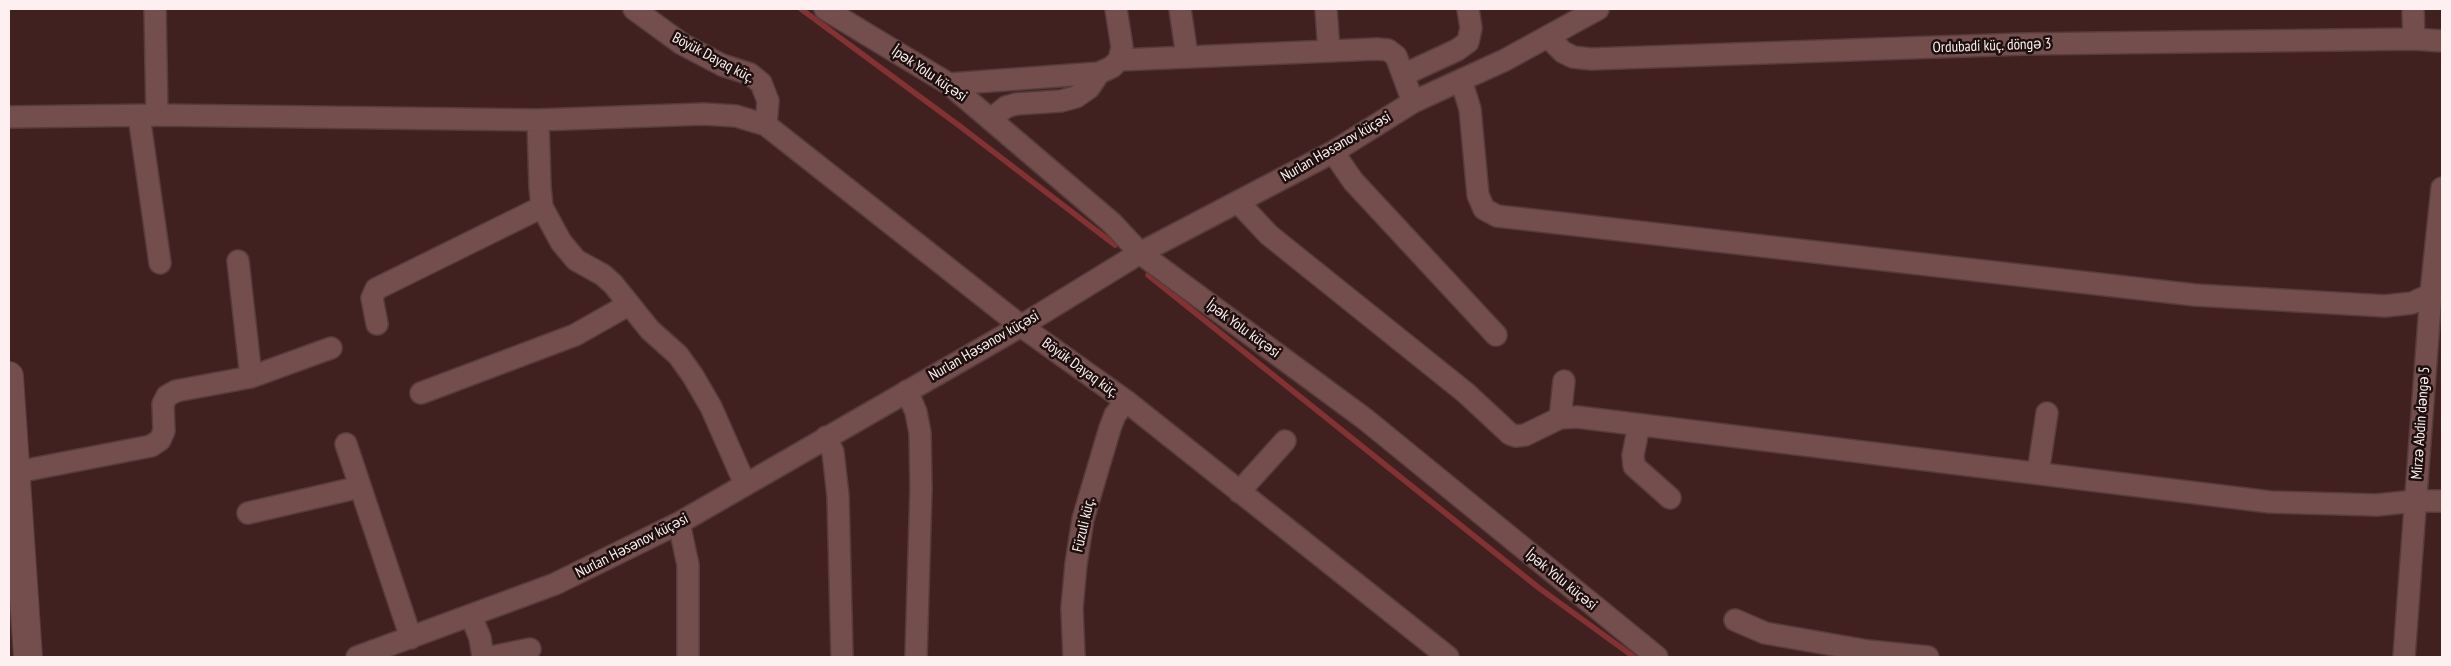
<!DOCTYPE html>
<meta charset="utf-8">
<style>
body{margin:0}
#map{position:relative;width:2451px;height:666px;overflow:hidden;background:#412120;font-family:"PT Sans Narrow",sans-serif}
canvas{display:block}
.frame{position:absolute;inset:0;border:10px solid #fef0f0;pointer-events:none}
</style>
<div id="map">
<canvas width="2451" height="666"></canvas>
<div class="frame"></div>
</div>
<script>
const c = document.querySelector('canvas').getContext('2d');
c.lineJoin = 'round';
const shape = rows => new Path2D(rows.map(r => 'M' + r).join(''));
function strokePath(path, color, width, dash) { c.strokeStyle = color; c.lineWidth = width; c.lineCap = dash ? 'butt' : 'round'; c.setLineDash(dash || []); c.stroke(path); }
function drawText(font, color, halo, rows, align = 'center') {
  c.font = font + ' "PT Sans Narrow",sans-serif'; c.lineWidth = 5; c.setLineDash([]); c.textBaseline = 'middle'; c.strokeStyle = halo; c.fillStyle = color; for (const [text, x, y, turn = 0] of rows) {
    c.save(); c.translate(x, y); c.rotate((+turn || 0) * Math.PI / 180); c.textAlign = isNaN(turn) ? turn : align; if (halo) c.strokeText(text, 0, 0); c.fillText(text, 0, 0); c.restore();
  }
}
strokePath(shape([
 [801,9,961,127,1115,245],
 [1148,275,1539,588,1634,657]
]), '#833234', 5.5);
const street = shape([
 [155,9,157,115],
 [634,9,682,44,722,65,750,74,761,83,768,101,766,125],
 [825,9,949,84,1112,223,1140,253,1365,419,1657,657],
 [1116,9,1122,47,1119,60],
 [1180,9,1187,56],
 [1326,9,1329,51],
 [2413,9,2414,39],
 [1549,38,1563,52,1573,57,1591,59,2023,44,2414,39,2442,41],
 [1403,75,1457,50,1468,42,1471,28,1468,9],
 [1461,80,1470,109,1478,195,1484,209,1497,216,2195,295,2385,306,2412,303,2442,289],
 [949,84,1099,73,1112,67,1119,60,1377,49,1388,50,1396,56,1413,102],
 [139,116,160,263],
 [9,117,157,115,538,120,704,114,736,116,766,125,1021,326,1126,401,1448,657],
 [991,119,1006,107,1016,104,1061,101,1076,97,1089,88,1099,73],
 [538,120,540,187,542,207,561,242,576,260,603,275,613,284,650,330,678,355,693,376,711,407,745,484],
 [1333,152,1353,181,1496,335],
 [1238,202,1269,235,1466,393,1510,434,1516,436,1525,435,1560,418,1577,417,2270,502,2377,505,2415,501,2442,501],
 [238,261,251,377],
 [377,324,372,298,376,289,542,207],
 [907,391,916,412,920,433,921,488,916,657],
 [421,393,575,335,628,305],
 [1560,418,1564,381],
 [1639,425,1633,455,1634,466,1670,498],
 [826,437,833,452,838,496,842,657],
 [346,444,411,638],
 [17,472,151,446,160,440,164,431,163,404,167,396,176,391,251,377,331,348],
 [2038,473,2047,413],
 [1239,492,1285,441],
 [248,513,360,487],
 [679,523,688,565,688,657],
 [471,616,480,638,483,657],
 [1735,620,1765,633,1868,651,1928,657],
 [357,657,555,584,679,523,1021,326,1140,253,1333,152,1413,102,1505,60,1598,9],
 [491,657,530,649],
 [1074,657,1072,608,1076,564,1083,519,1110,428,1115,415,1126,401],
 [2404,657,2431,293,2442,188]
]);
const secondary = shape([
 [9,376,28,657]
]);
strokePath(street, '#563c3d', 24);
strokePath(secondary, '#563c3d', 30);
strokePath(street, '#734e4d', 21);
strokePath(secondary, '#734e4d', 28);
drawText('15px', '#fef0f0', '#1e0f0f', [
 ["Ordubadi küç. döngə 3",1992,46,-2],
 ["Böyük Dayaq küç.",713,58,28],
 ["İpək Yolu küçəsi",929,74,34],
 ["Nurlan Həsənov küçəsi",1336,147,-30],
 ["İpək Yolu küçəsi",1243,329,36],
 ["Nurlan Həsənov küçəsi",984,346,-30],
 ["Böyük Dayaq küç.",1080,368,36],
 ["Mirzə Abdin dəngə 5",2421,423,-86],
 ["Füzuli küç.",1084,525,-77],
 ["Nurlan Həsənov küçəsi",632,546,-27],
 ["İpək Yolu küçəsi",1561,580,39]
]);
</script>
